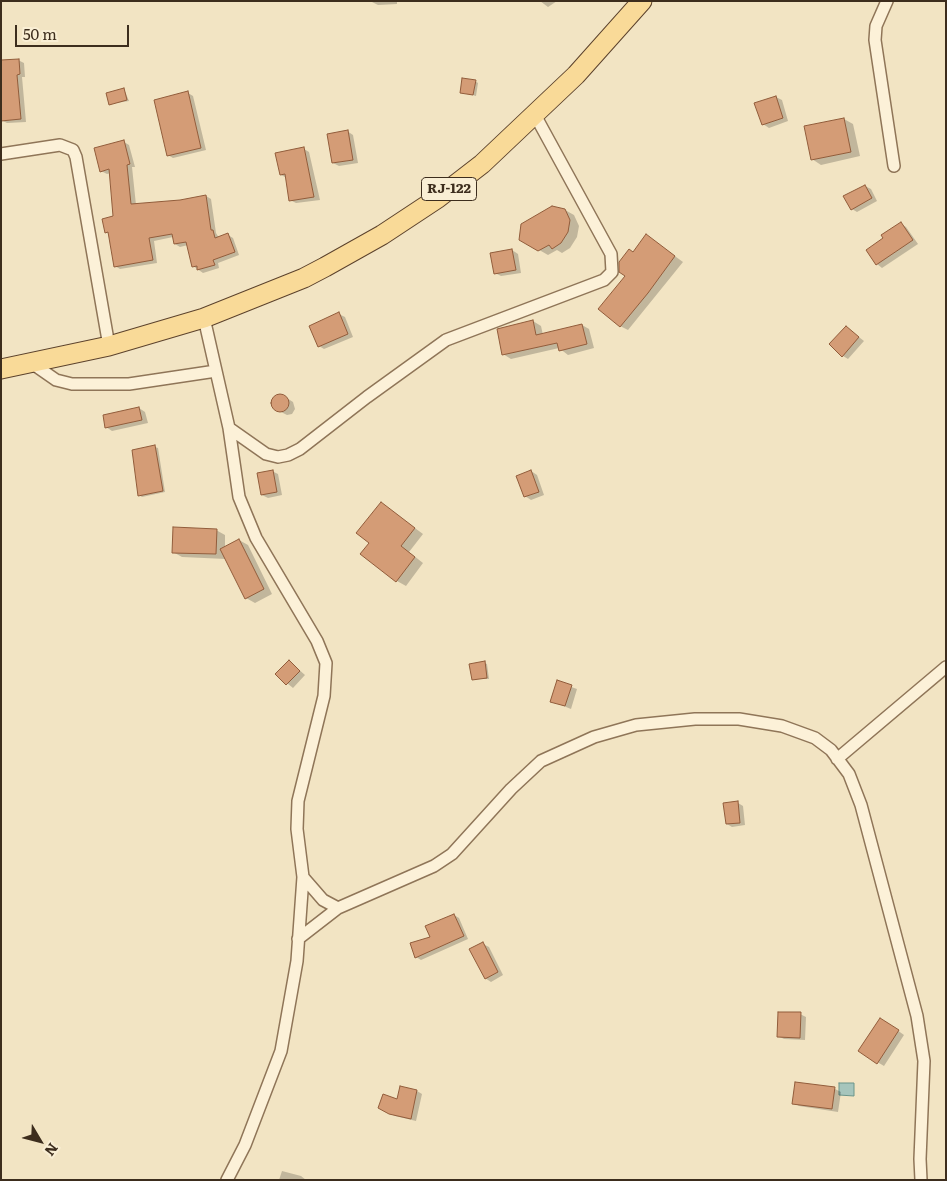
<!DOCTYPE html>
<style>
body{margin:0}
#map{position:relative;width:947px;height:1181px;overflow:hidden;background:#f2e4c3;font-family:Literata,serif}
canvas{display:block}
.frame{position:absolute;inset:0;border:2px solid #3d2d1d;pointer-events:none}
.north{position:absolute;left:15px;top:1116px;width:50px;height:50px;-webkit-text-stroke:4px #f9eed4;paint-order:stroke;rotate:127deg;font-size:14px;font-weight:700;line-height:20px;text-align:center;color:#3d2d1d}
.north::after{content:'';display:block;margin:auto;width:18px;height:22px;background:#3d2d1d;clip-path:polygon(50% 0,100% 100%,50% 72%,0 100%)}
.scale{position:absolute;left:15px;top:25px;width:114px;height:22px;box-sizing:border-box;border:2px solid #3d2d1d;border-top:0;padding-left:6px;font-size:15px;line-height:18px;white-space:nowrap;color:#3d2d1d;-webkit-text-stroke:4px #f9eed4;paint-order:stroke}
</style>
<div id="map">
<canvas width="947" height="1181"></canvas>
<div class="frame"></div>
<div class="north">N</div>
<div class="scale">50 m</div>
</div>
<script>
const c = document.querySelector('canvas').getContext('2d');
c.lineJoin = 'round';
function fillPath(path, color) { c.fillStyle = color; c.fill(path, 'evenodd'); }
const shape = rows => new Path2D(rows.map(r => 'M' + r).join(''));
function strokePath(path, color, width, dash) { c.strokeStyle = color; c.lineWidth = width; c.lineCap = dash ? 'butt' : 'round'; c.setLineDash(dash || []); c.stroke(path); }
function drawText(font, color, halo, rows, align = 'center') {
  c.font = font + ' Literata,serif'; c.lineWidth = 5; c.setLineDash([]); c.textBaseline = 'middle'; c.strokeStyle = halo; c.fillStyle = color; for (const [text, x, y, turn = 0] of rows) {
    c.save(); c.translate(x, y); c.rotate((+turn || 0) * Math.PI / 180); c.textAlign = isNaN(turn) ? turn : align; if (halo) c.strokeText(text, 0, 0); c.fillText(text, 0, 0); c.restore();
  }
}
const water = shape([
 [839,1083,854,1083,854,1096,839,1095,839,1083]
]);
fillPath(water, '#a6c5bc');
strokePath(water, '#6b958a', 1);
fillPath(shape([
 [370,1,397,1,397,4,378,5],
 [540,1,557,1,548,7],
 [18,60,24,63,25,77,22,77,26,122,7,123,1,120],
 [475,81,478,83,476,96,461,92],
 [124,89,129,101,110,104],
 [188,93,193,96,206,150,173,158,168,155],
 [776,97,782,100,788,121,769,128,763,124],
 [844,119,853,124,860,156,821,165,812,159],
 [347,131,353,135,358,163,339,166,333,163],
 [124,142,129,145,135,167,132,167,136,205,181,201,206,196,211,199,216,233,219,238,228,235,233,238,239,255,218,263,219,268,203,273,193,266,188,245,180,247,175,244,173,237,154,241,157,263,120,269,115,266,110,235,106,232,115,217,111,173,107,174,101,171],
 [304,149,309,152,320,200,296,203,290,200,287,178,281,175],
 [865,186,871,189,877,201,857,212,852,209],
 [565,210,574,215,579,226,577,237,570,248,562,253,557,250,548,255,520,239],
 [901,224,906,227,918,244,882,268,877,264,885,239],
 [654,241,683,262,628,330,620,326,626,276,633,254],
 [512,250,518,254,521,273,501,276,495,273],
 [339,314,345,317,353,337,324,349,319,346],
 [533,321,541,326,543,335,582,325,589,329,594,348,568,355,559,348,511,359,503,354],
 [846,327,864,341,848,359,843,356],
 [282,395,293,402,295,409,292,414,287,415,273,408,272,402,275,397],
 [139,408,145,412,148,423,112,431,106,427],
 [155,447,158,448,165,492,142,497,139,495],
 [272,471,278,474,282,495,268,498,262,495],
 [531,471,537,475,544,495,531,500,525,496],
 [381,503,423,534,409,552,423,563,406,586,397,581,371,543],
 [216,530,225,535,225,547,239,540,248,545,272,594,255,603,246,598,226,559,182,557,173,552],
 [289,661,305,675,293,688,276,674],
 [484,663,487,664,489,679,473,679],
 [557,682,577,689,571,709,551,701],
 [738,803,743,806,745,825,732,827,727,824],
 [454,915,459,918,468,939,421,960,416,957],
 [483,944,489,947,503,975,491,982,485,978],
 [800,1014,806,1017,805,1040,784,1039,778,1036],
 [886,1022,904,1035,884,1066,859,1051],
 [796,1083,835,1089,841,1092,838,1112,799,1106,794,1103],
 [417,1091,422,1094,416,1121,395,1116,384,1111],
 [282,1171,301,1176,306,1180,279,1180]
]), '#0003');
const building = shape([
 [19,59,20,74,17,75,21,119,1,121,1,60,19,59],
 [462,78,476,80,473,95,460,93,462,78],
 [124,88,127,100,109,105,106,93,124,88],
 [188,91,201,148,167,156,154,100,188,91],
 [776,96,783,118,762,125,754,103,776,96],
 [844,118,851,152,811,160,804,126,844,118],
 [348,130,353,160,332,163,327,134,348,130],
 [124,140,130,164,127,165,131,204,180,200,206,195,211,230,213,230,215,238,228,233,235,252,213,260,215,265,197,270,197,266,192,267,186,242,174,244,172,234,149,238,153,260,114,267,108,232,105,233,102,219,113,216,109,169,100,172,94,148,124,140],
 [304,147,314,197,289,201,285,174,280,175,275,153,304,147],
 [865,185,872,198,851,210,843,196,865,185],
 [552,206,565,209,570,220,568,232,561,243,552,249,549,245,538,251,519,240,521,224,552,206],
 [901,222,913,240,876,265,866,250,883,238,881,235,901,222],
 [646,234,675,256,648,293,620,327,598,309,625,276,619,272,619,262,629,249,633,252,646,234],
 [512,249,516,270,494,274,490,253,512,249],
 [339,312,348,334,318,347,309,326,339,312],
 [533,320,536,335,582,324,587,344,559,351,557,343,502,355,497,329,533,320],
 [846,326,859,337,842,357,829,344,846,326],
 '271 403a9 9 0 1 1 18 0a9 9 0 1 1-18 0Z',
 [139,407,142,420,105,428,103,415,139,407],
 [155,445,163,491,138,496,132,450,155,445],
 [273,470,277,492,261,495,257,473,273,470],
 [531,470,539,492,524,497,516,476,531,470],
 [381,502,415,528,401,546,415,557,396,582,360,554,369,543,356,533,381,502],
 [173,527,217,529,216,554,172,553,173,527],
 [239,539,264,589,245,599,220,549,239,539],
 [289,660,300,671,286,685,275,674,289,660],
 [485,661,487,678,472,680,469,664,485,661],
 [557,680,572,685,565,706,550,702,557,680],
 [738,801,740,823,726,824,723,803,738,801],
 [454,914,464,936,415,958,410,943,430,937,425,926,454,914],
 [483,942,498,972,485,979,469,949,483,942],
 [778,1012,801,1012,800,1038,777,1037,778,1012],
 [880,1018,899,1030,877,1064,858,1051,880,1018],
 [795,1082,835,1087,832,1109,792,1104,795,1082],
 [400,1086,417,1090,411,1119,389,1114,378,1108,383,1094,397,1099,400,1086]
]);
fillPath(building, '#d49c76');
strokePath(building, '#915c3b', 1);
const minor = shape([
 [887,1,876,26,875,40,894,166],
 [1,154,60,145,73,150,76,157,109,346],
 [204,318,229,428,239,497,256,538,317,641,326,663,324,696,298,801,297,829,303,877,297,961,281,1051,245,1145,227,1180],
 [33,364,56,380,72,384,129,384,216,371],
 [229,428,266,454,278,457,288,455,300,449,367,397,446,340,604,280,612,272,611,254,535,115],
 [837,759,946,667],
 [303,877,323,900,338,908,434,866,452,854,511,789,541,761,594,737,636,725,695,719,739,719,782,726,815,738,831,750,849,774,861,805,917,1016,924,1061,920,1159,921,1180],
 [298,939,338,908]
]);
const primary = shape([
 [1,369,109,346,204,318,304,278,325,267,382,235,438,198,482,164,576,75,642,1]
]);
strokePath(minor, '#8f7558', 14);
strokePath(primary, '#5c422c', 21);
strokePath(minor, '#fcf1d8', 11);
strokePath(primary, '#f9da98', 19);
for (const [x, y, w] of [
 [449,189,55]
]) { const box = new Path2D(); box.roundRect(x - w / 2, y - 11.5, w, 23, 4); c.fillStyle = '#f9eed4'; c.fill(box); strokePath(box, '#3d2d1d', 1); }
drawText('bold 14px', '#3d2d1d', null, [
 ["RJ-122",449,189]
]);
</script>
